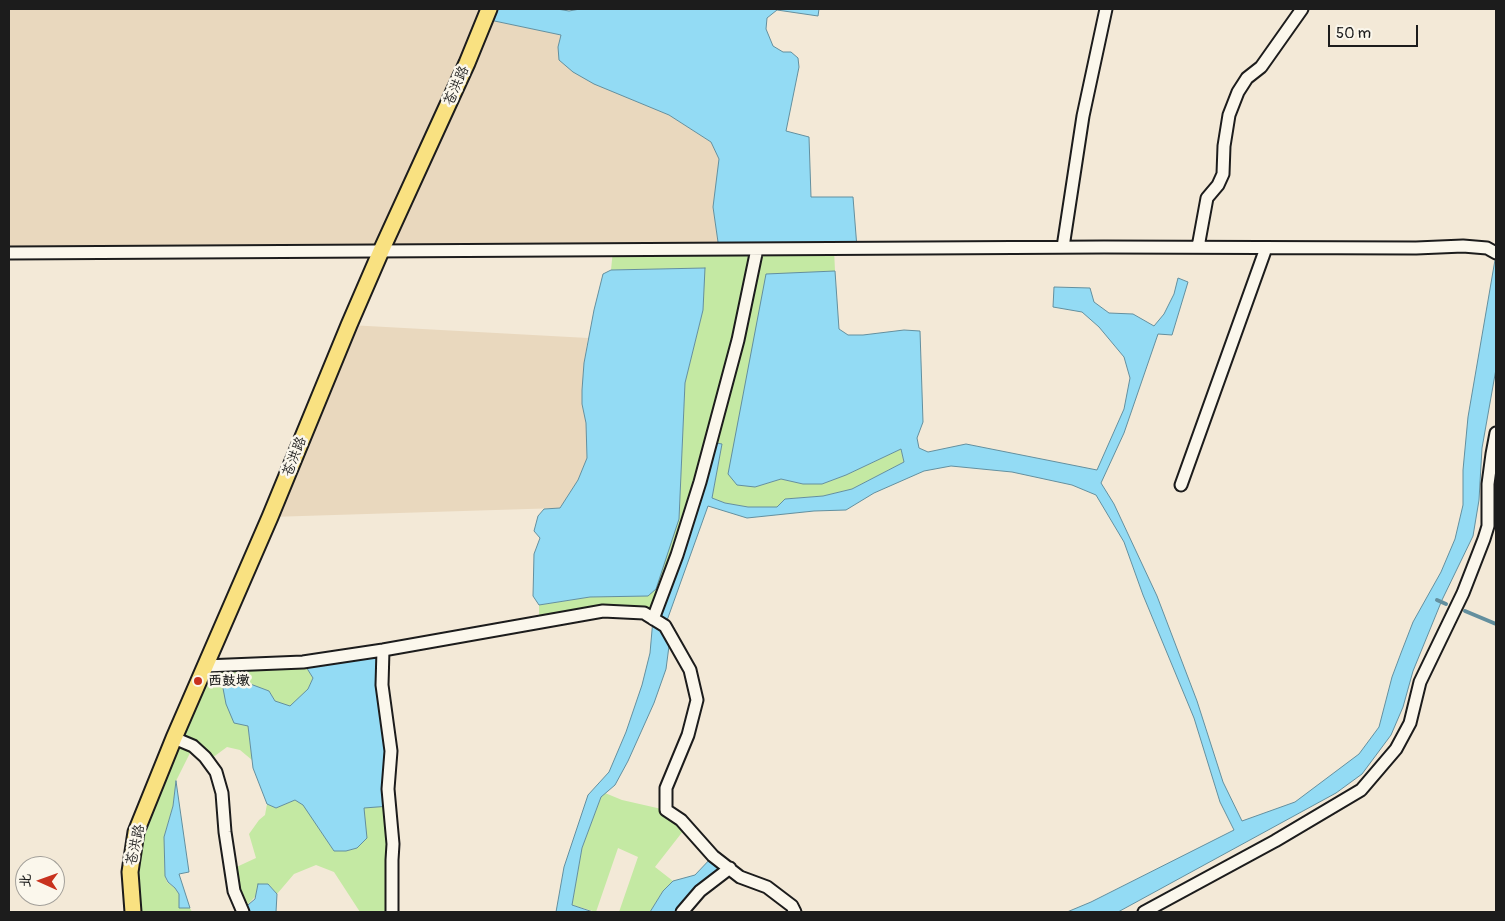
<!DOCTYPE html>
<meta charset="utf-8">
<style>
body{margin:0}
#map{position:relative;width:1505px;height:921px;overflow:hidden;background:#f3e9d7;font-family:Pangolin,"LXGW WenKai TC",sans-serif}
canvas{display:block}
.frame{position:absolute;inset:0;border:10px solid #1c1c1c;pointer-events:none}
.north{position:absolute;left:15px;top:856px;width:50px;height:50px;box-sizing:border-box;background:#fbf7ec;border:1px solid #a29f99;border-radius:50%;rotate:272deg;font-size:14px;font-weight:700;line-height:20px;text-align:center;color:#1c1c1c}
.north::after{content:'';display:block;margin:auto;width:18px;height:22px;background:#c8321e;clip-path:polygon(50% 0,100% 100%,50% 72%,0 100%)}
.scale{position:absolute;left:1328px;top:25px;width:90px;height:22px;box-sizing:border-box;border:2px solid #1c1c1c;border-top:0;padding-left:6px;font-size:15px;line-height:18px;white-space:nowrap;color:#1c1c1c;-webkit-text-stroke:4px #fbf7ec;paint-order:stroke}
</style>
<div id="map">
<canvas width="1505" height="921"></canvas>
<div class="frame"></div>
<div class="north">北</div>
<div class="scale">50 m</div>
</div>
<script>
const c = document.querySelector('canvas').getContext('2d');
c.lineJoin = 'round';
function fillPath(path, color) { c.fillStyle = color; c.fill(path, 'evenodd'); }
const shape = rows => new Path2D(rows.map(r => 'M' + r).join(''));
function strokePath(path, color, width, dash) { c.strokeStyle = color; c.lineWidth = width; c.lineCap = dash ? 'butt' : 'round'; c.setLineDash(dash || []); c.stroke(path); }
function drawText(font, color, halo, rows, align = 'center') {
  c.font = font + ' Pangolin,"LXGW WenKai TC",sans-serif'; c.lineWidth = 5; c.setLineDash([]); c.textBaseline = 'middle'; c.strokeStyle = halo; c.fillStyle = color; for (const [text, x, y, turn = 0] of rows) {
    c.save(); c.translate(x, y); c.rotate((+turn || 0) * Math.PI / 180); c.textAlign = isNaN(turn) ? turn : align; if (halo) c.strokeText(text, 0, 0); c.fillText(text, 0, 0); c.restore();
  }
}
fillPath(shape([
 [9,9,489,9,485,19,561,35,558,47,595,84,669,115,711,142,719,159,713,207,719,249,9,253],
 [349,325,588,338,584,363,582,404,586,423,587,458,578,480,560,508,270,517]
]), '#e9d8be');
fillPath(shape([
 [834,249,835,271,766,275,755,487,781,479,803,484,822,484,846,475,901,449,904,462,852,489,823,496,785,499,777,507,748,507,725,503,712,498,722,444,653,619,603,611,539,623,539,605,590,597,648,595,679,519,685,383,703,310,704,268,611,270,613,250],
 [303,662,313,678,308,689,290,707,275,701,269,691,230,678,248,726,252,760,240,750,227,747,208,761,193,747,176,781,173,806,164,837,165,876,167,882,175,888,179,894,179,907,190,908,192,912,133,912,136,832,205,666],
 [605,793,622,800,666,810,687,826,655,867,673,881,663,891,650,912,619,912,638,857,618,848,596,912,572,905,582,848,601,797],
 [295,800,303,804,334,851,346,851,357,848,364,807,390,806,392,912,360,912,334,872,316,865,294,874,277,894,268,884,242,910,230,870,256,858,249,834,259,820,265,815,267,804,276,808]
]), '#c4e9a3');
const water = shape([
 [489,9,557,9,569,11,580,9,819,9,818,16,777,10,767,18,766,29,773,46,783,52,791,52,798,58,799,67,786,131,809,137,811,197,853,197,857,248,719,249,713,207,719,159,711,142,669,115,594,84,573,72,559,60,558,47,561,35,485,19,489,9],
 [1496,254,1496,369,1482,448,1479,500,1473,536,1442,600,1413,671,1403,707,1391,735,1362,774,1336,793,1118,912,1067,912,1091,902,1234,830,1220,802,1194,718,1143,595,1124,542,1096,495,1072,485,1012,472,951,466,924,471,874,493,846,510,814,511,747,518,708,506,665,626,669,646,666,669,654,703,628,761,615,785,601,797,582,848,572,905,593,912,556,912,564,867,588,795,609,772,626,732,642,685,650,653,653,619,710,442,722,444,712,498,725,503,748,507,777,507,785,499,823,496,852,489,904,462,901,449,846,475,822,484,803,484,781,479,755,487,737,485,728,474,766,274,835,271,839,329,848,335,863,335,904,330,920,331,923,422,917,438,919,448,928,452,966,444,1097,470,1124,409,1130,378,1124,357,1099,327,1082,312,1053,307,1054,287,1090,288,1094,302,1109,313,1133,314,1154,326,1164,314,1174,294,1178,278,1188,282,1172,335,1158,334,1124,433,1101,483,1114,504,1157,596,1197,701,1223,782,1242,821,1295,802,1359,754,1379,727,1392,677,1401,653,1413,622,1441,572,1455,539,1463,505,1463,470,1468,417,1496,254],
 [705,268,703,310,685,383,679,519,656,589,648,596,590,597,539,605,533,596,534,554,540,538,534,531,538,516,544,509,560,508,578,480,587,458,586,423,582,404,582,390,584,363,594,310,603,274,611,270,705,268],
 [383,650,390,806,364,808,367,838,357,848,346,851,334,851,303,805,295,800,276,808,267,804,253,768,248,726,234,723,226,704,222,683,230,678,253,685,269,691,275,701,290,706,308,689,313,678,303,662,383,650],
 [176,781,189,872,179,874,190,908,179,908,179,894,175,888,168,882,165,876,164,837,173,806,176,781],
 [713,856,730,868,682,912,650,912,663,891,673,881,695,875,713,856],
 [258,884,268,884,277,894,276,912,243,912,242,910,255,899,258,884]
]);
fillPath(water, '#93dbf4');
strokePath(water, '#638f9e', 1);
strokePath(shape([
 [1437,600,1446,604],
 [1465,611,1496,624]
]), '#638f9e', 4);
const minor = shape([
 [1063,247,1083,116,1106,9],
 [1198,247,1207,198,1218,185,1223,174,1224,146,1229,115,1238,92,1247,78,1261,67,1302,9],
 [9,253,1104,247,1416,248,1463,246,1487,248,1496,253],
 [1181,485,1266,248],
 [653,619,677,555,700,482,738,340,757,249],
 [383,650,382,685,391,751,388,789,393,844,392,860,392,912],
 [205,666,303,662,383,650,603,611,644,613,665,626,690,670,697,700,688,735,666,788,666,810,681,820,713,856,740,877,767,887,792,906,795,912],
 [174,738,193,746,205,757,216,772,222,793,225,832,234,891,243,912],
 [682,912,700,891,730,868],
 [1144,912,1275,841,1361,790,1396,749,1410,723,1420,682,1463,593,1484,539,1488,526,1488,484,1492,454,1496,433]
]);
const major = shape([
 [133,912,130,872,136,832,174,738,270,517,349,325,381,251,467,63,489,9]
]);
strokePath(minor, '#1c1c1c', 15);
strokePath(major, '#1c1c1c', 19);
strokePath(minor, '#fbf7ec', 11);
strokePath(major, '#f9e181', 15);
for (const [x, y, r, color] of [
 [198,681,5,"#c8321e"]
]) { const dot = new Path2D(); dot.arc(x, y, r, 0, 2 * Math.PI); c.fillStyle = color; c.fill(dot); strokePath(dot, '#fbf7ec', 2); }
drawText('14px', '#1c1c1c', '#fbf7ec', [
 ["苍洪路",457,86,-66],
 ["苍洪路",295,457,-68],
 ["苍洪路",136,845,-78]
]);
drawText('bold 14px', '#1c1c1c', '#fbf7ec', [
 ["西鼓墩",208,681]
], 'left');
</script>
